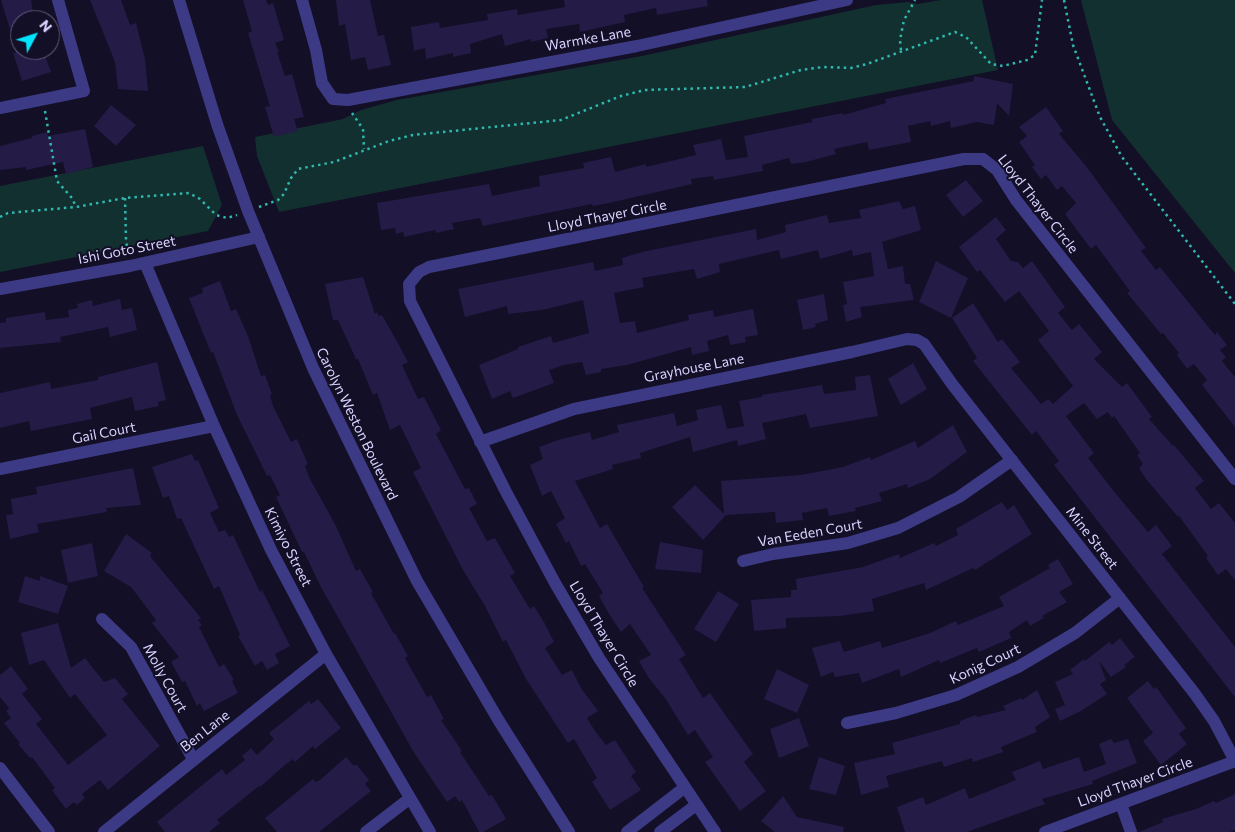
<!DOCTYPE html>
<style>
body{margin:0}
#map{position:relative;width:1235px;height:832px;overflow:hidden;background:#130f26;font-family:Commissioner,sans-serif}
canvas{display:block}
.north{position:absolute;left:10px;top:10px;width:50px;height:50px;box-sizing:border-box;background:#130f26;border:1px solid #625e7d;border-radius:50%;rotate:50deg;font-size:14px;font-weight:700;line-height:20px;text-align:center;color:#d9d4ff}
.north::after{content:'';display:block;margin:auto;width:18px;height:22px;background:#00e5ff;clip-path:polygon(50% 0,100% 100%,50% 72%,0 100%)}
</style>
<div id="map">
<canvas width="1235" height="832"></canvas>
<div class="north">N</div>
</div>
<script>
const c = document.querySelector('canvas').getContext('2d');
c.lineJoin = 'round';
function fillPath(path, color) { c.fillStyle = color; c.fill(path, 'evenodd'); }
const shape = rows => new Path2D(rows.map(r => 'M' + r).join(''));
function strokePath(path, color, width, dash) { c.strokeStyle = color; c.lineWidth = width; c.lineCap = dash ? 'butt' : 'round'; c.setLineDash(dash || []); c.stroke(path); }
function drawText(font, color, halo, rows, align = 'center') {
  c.font = font + ' Commissioner,sans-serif'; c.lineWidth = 4; c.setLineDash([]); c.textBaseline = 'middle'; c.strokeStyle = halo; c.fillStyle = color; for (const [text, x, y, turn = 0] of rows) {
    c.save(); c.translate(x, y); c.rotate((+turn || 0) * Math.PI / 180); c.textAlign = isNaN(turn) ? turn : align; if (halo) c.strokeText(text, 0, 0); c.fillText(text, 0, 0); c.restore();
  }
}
fillPath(shape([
 [941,0,982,0,998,70,279,212,257,156,255,137,343,119,361,110,397,100,642,56,876,5,908,2,917,4],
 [1081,0,1235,0,1235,273,1112,120],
 [203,146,222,205,208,231,0,272,0,186]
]), '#12302f');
fillPath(shape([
 [1,0,31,0,34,20,20,20,20,50,43,50,51,72,22,81,13,53,17,52],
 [90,0,121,0,130,25,136,23,145,59,148,91,118,89,115,62],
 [243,0,266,0,268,5,273,3,284,40,275,43,279,51,277,52,285,76,292,74,304,117,294,119,298,131,274,137,265,107,270,106,248,33,252,31],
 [336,0,370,0,378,36,384,35,391,65,368,70,365,57,351,60,345,24,339,26],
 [564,0,707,0,708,6,657,15,656,8,624,15,625,22,580,32,579,24,546,29,548,38,531,42,531,39,505,46,502,34,470,44,471,53,453,57,453,53,426,59,425,48,414,51,411,27,439,22,440,28,488,20,487,14,517,9,518,15,565,7],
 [974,76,1013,84,1009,116,997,103,994,125,977,122,951,128,950,121,931,126,930,121,908,126,911,142,869,150,867,142,834,149,836,154,806,162,791,164,789,158,762,165,763,171,714,180,713,176,691,179,692,184,609,203,593,206,592,204,483,226,480,218,452,223,454,229,436,233,435,230,404,237,403,232,396,234,395,228,381,230,377,203,489,184,492,196,540,186,539,176,584,168,583,163,611,157,615,172,646,164,646,167,696,155,693,145,721,139,726,160,748,157,744,136,812,122,812,119,843,113,843,115,886,103,885,99,974,81],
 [111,105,136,125,116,146,94,126],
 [1046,107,1063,131,1059,134,1086,166,1146,248,1141,251,1156,270,1160,267,1215,335,1217,332,1227,345,1220,350,1226,357,1222,361,1235,377,1235,427,1202,385,1207,380,1194,364,1187,369,1177,355,1179,353,1163,333,1161,334,1127,293,1130,291,1096,245,1091,249,1065,214,1076,203,1062,186,1057,190,1046,175,1041,179,1032,167,1035,165,1019,142,1027,136,1019,127],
 [85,129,93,167,66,174,63,162,26,170,26,167,0,170,0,146,32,138,32,136,47,132,48,136],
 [966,180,983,201,963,217,946,195],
 [899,201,903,209,915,206,921,230,882,242,888,269,903,266,905,284,910,284,914,300,860,307,862,317,846,322,843,305,847,304,843,282,874,276,871,252,853,256,852,250,820,259,818,250,781,259,779,250,719,264,720,272,697,279,694,269,642,278,644,287,614,293,620,323,635,321,637,333,689,320,688,315,713,310,714,317,753,309,758,335,745,337,746,342,730,345,728,335,707,341,709,351,692,355,691,347,627,365,601,369,601,372,586,375,582,362,564,365,549,370,554,383,513,398,510,391,492,399,479,365,518,349,518,347,551,336,553,343,589,333,583,300,542,310,508,314,507,306,465,317,458,289,593,262,595,271,623,265,622,258,642,252,756,229,757,240,786,232,785,225,827,215,829,223,861,218,859,210],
 [996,217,1006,230,996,239,1011,261,1018,262,1023,268,1032,261,1065,307,1058,313,1072,330,1079,324,1102,352,1094,359,1122,387,1127,383,1152,417,1149,419,1173,446,1174,445,1204,481,1195,488,1211,509,1219,503,1235,523,1235,580,1226,569,1218,575,1206,558,1208,556,1179,516,1178,517,1146,479,1139,468,1143,464,1137,455,1140,453,1114,416,1112,418,1108,412,1097,419,1084,403,1066,416,1094,453,1088,458,1116,494,1148,532,1156,525,1172,546,1162,554,1235,647,1235,697,1054,465,1059,461,1036,431,1032,435,973,361,977,358,952,318,973,303,998,342,1002,339,1020,362,1011,368,1041,404,1048,399,1053,404,1073,386,1038,340,1049,331,1019,291,1005,302,980,270,977,272,959,247],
 [936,261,968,278,951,318,919,302],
 [363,277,375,314,377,312,379,316,382,315,399,345,408,362,402,365,418,399,424,397,441,430,436,434,465,489,469,488,477,504,469,508,487,541,495,538,515,573,510,576,530,609,534,606,544,622,554,642,545,648,562,675,572,670,581,688,598,711,587,718,595,731,606,745,615,740,636,772,631,776,641,790,610,810,592,782,597,778,574,739,568,743,526,679,506,640,503,642,485,606,463,570,413,472,421,468,400,425,390,430,377,393,373,395,358,359,356,359,338,320,333,320,325,284],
 [220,281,231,311,236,309,248,336,261,376,265,375,272,394,270,395,273,406,291,442,297,439,308,464,305,466,310,479,336,526,356,571,360,569,373,592,371,593,394,634,395,633,408,656,405,658,427,697,431,695,444,719,441,720,462,751,460,752,489,796,492,795,506,819,483,832,479,832,462,800,459,802,455,796,447,802,413,751,321,587,304,552,302,552,276,497,280,495,270,475,267,476,237,415,213,352,211,353,189,298,203,293,202,288],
 [824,294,828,320,815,324,816,327,803,330,797,300],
 [120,299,122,310,132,308,137,330,110,337,108,327,60,337,61,342,0,348,0,323,6,322,6,318,45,312,46,320,69,317,68,310,78,308,77,304,92,300,93,306],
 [157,362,166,400,158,402,159,406,135,411,132,397,90,408,92,419,31,431,29,421,0,428,0,393,50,382,51,389,98,380,98,377],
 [913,363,927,389,901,405,888,379],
 [870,375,878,416,810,428,806,414,762,423,766,439,738,446,737,440,693,452,690,437,640,453,641,458,612,465,613,469,575,481,600,528,607,524,644,587,642,588,686,655,679,659,703,698,710,693,753,754,744,762,766,791,740,811,705,762,713,757,695,730,688,735,665,698,648,677,639,661,651,655,643,643,630,624,621,632,609,614,599,596,603,593,585,564,581,566,569,541,566,543,556,524,565,518,551,491,542,496,530,465,543,459,539,447,558,440,590,432,592,440,619,432,617,425,674,413,677,426,698,420,696,410,721,405,727,429,744,426,739,401,762,397,762,395,822,385,824,394,856,390,855,377],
 [953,425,967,452,930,479,908,488,907,484,879,493,882,501,855,508,856,511,829,516,827,508,802,513,803,520,776,523,775,512,726,515,703,540,672,507,695,485,724,514,721,481,801,475,843,467,870,457,871,460,915,441,918,448],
 [192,454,195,461,198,460,219,508,210,513,219,532,225,530,229,537,233,535,260,592,262,590,290,646,275,654,279,663,267,670,262,661,255,666,238,636,240,635,219,586,214,589,181,518,177,519,169,496,163,498,152,467],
 [133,468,141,505,106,508,107,512,37,524,39,532,10,539,6,515,13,514,11,499,37,494,36,487],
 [1002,502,1007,510,1014,505,1032,534,975,570,973,568,926,590,924,583,872,599,874,611,840,616,786,618,786,628,754,631,751,600,791,597,791,590,797,590,796,579,863,567,899,554,900,558,934,543,936,546,958,535,956,529],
 [126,534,152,553,150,556,201,618,198,620,202,625,199,627,219,667,224,664,234,680,232,681,238,693,204,711,200,703,197,706,185,681,182,682,171,662,179,657,152,623,156,620,131,587,104,571],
 [660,542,703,550,701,573,655,569],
 [92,543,98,576,68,583,61,550],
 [1058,559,1073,584,1059,592,1067,602,1042,616,1044,618,1030,626,1027,620,1009,632,1011,638,979,652,977,648,940,663,939,660,901,677,899,669,862,683,859,673,835,677,833,672,821,677,812,648,840,641,844,652,880,641,882,648,930,633,956,621,958,625,1004,606,999,597,1050,568,1048,565],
 [25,576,40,581,40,576,68,586,58,614,18,602],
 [718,591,739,604,716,642,694,629],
 [58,623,71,668,85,658,104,682,115,678,128,694,122,699,160,746,108,790,100,780,82,794,85,798,77,805,74,802,66,809,52,790,55,788,32,757,30,758,18,744,20,743,4,723,11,718,6,711,9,708,0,697,0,675,11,666,28,689,22,694,42,719,36,724,68,765,107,735,75,694,70,698,44,660,29,665,21,633],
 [1120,638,1135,657,1124,665,1126,667,1111,677,1099,661,1106,680,1100,684,1107,694,1081,711,1060,721,1055,709,1065,705,1055,682,1073,674,1070,670,1084,659,1085,661,1109,642,1112,645],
 [777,669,809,685,797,713,764,699],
 [1148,681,1154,689,1156,687,1186,728,1179,734,1187,744,1161,765,1143,741,1153,733,1127,698],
 [1037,690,1050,717,1035,727,1037,732,1001,747,1003,752,973,762,972,758,944,767,942,761,886,776,889,787,861,795,854,763,895,754,892,743,960,724,960,721,976,715,977,717,1006,710,1003,706,1021,698,1022,700],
 [318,699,341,728,315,749,313,746,295,762,293,759,285,765,260,787,259,786,217,820,220,823,209,832,165,832,157,822,174,808,222,769,226,775,245,760,242,756,251,748,257,755,274,739,269,733,309,701,311,704],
 [799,718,809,746,779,758,770,729],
 [1111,739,1114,743,1128,739,1137,763,1092,781,1093,784,1042,799,1045,804,967,832,905,832,897,807,923,797,926,805,965,788,969,799,1016,780,1012,772,1040,761,1043,769,1079,757,1084,772,1106,764,1099,744],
 [346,757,354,766,356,764,369,780,365,784,371,791,319,832,277,832,265,818,313,779,316,782,320,780],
 [819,757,845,766,836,795,809,789],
 [1235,794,1235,830,1230,832,1139,832,1163,822,1162,819,1196,809,1214,801,1216,803],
 [783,796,797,817,844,827,843,832,775,832,761,821]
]), '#241b47');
strokePath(shape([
 [1064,0,1073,45,1100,117,1122,157,1235,304],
 [901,50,900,40,904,20,915,0],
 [45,111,57,181,72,198,76,207],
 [352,113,363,129,364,149],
 [125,198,126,240,128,254],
 [259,207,278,200,284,194,291,178,298,169,334,162,389,141,413,135,561,120,621,96,645,90,745,87,801,70,823,67,851,68,867,64,955,32,966,37,991,64,1003,66,1027,60,1035,55,1042,0],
 [0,217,8,213,76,207,125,198,189,193,200,199,216,215,227,218,237,215]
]), '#2fb8b0', 2.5, [2.5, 4]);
strokePath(shape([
 [302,0,316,50,322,83,333,99,348,100,637,46,847,0],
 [0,108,84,91,58,0],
 [145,263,214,426,271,550,326,654,430,832],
 [0,289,130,266,259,237],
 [480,442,574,409,852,352,907,339,917,340,924,344,952,384,1195,694,1214,721,1235,761],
 [0,469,214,426],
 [743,561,773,554,848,543,898,528,959,497,1012,460],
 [102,619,131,647,193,759],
 [847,723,896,713,956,695,1018,667,1075,633,1120,598],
 [0,768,49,832],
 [1121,804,1131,832],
 [104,832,326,654],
 [366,832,409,799],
 [627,832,684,788],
 [660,832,696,805],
 [715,832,599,658,555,583,505,490,410,301,409,284,419,272,429,267,964,159,983,159,997,170,1016,200,1235,479],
 [1045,832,1235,761]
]), '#3d3a85', 12);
strokePath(shape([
 [179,0,217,124,248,211,313,368,417,581,499,721,569,832]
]), '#3d3a85', 12);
drawText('14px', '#d9d4ff', '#130f26', [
 ["Warmke Lane",588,39,-10],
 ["Lloyd Thayer Circle",1038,204,52],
 ["Lloyd Thayer Circle",607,216,-11],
 ["Ishi Goto Street",127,250,-11],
 ["Grayhouse Lane",694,368,-11],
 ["Carolyn Weston Boulevard",357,424,64],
 ["Gail Court",104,433,-11],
 ["Van Eeden Court",810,533,-10],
 ["Mine Street",1092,538,52],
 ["Kimiyo Street",288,547,63],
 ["Lloyd Thayer Circle",604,634,59],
 ["Konig Court",985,664,-25],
 ["Molly Court",165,678,61],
 ["Ben Lane",205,731,-38],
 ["Lloyd Thayer Circle",1135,782,-20]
]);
</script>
